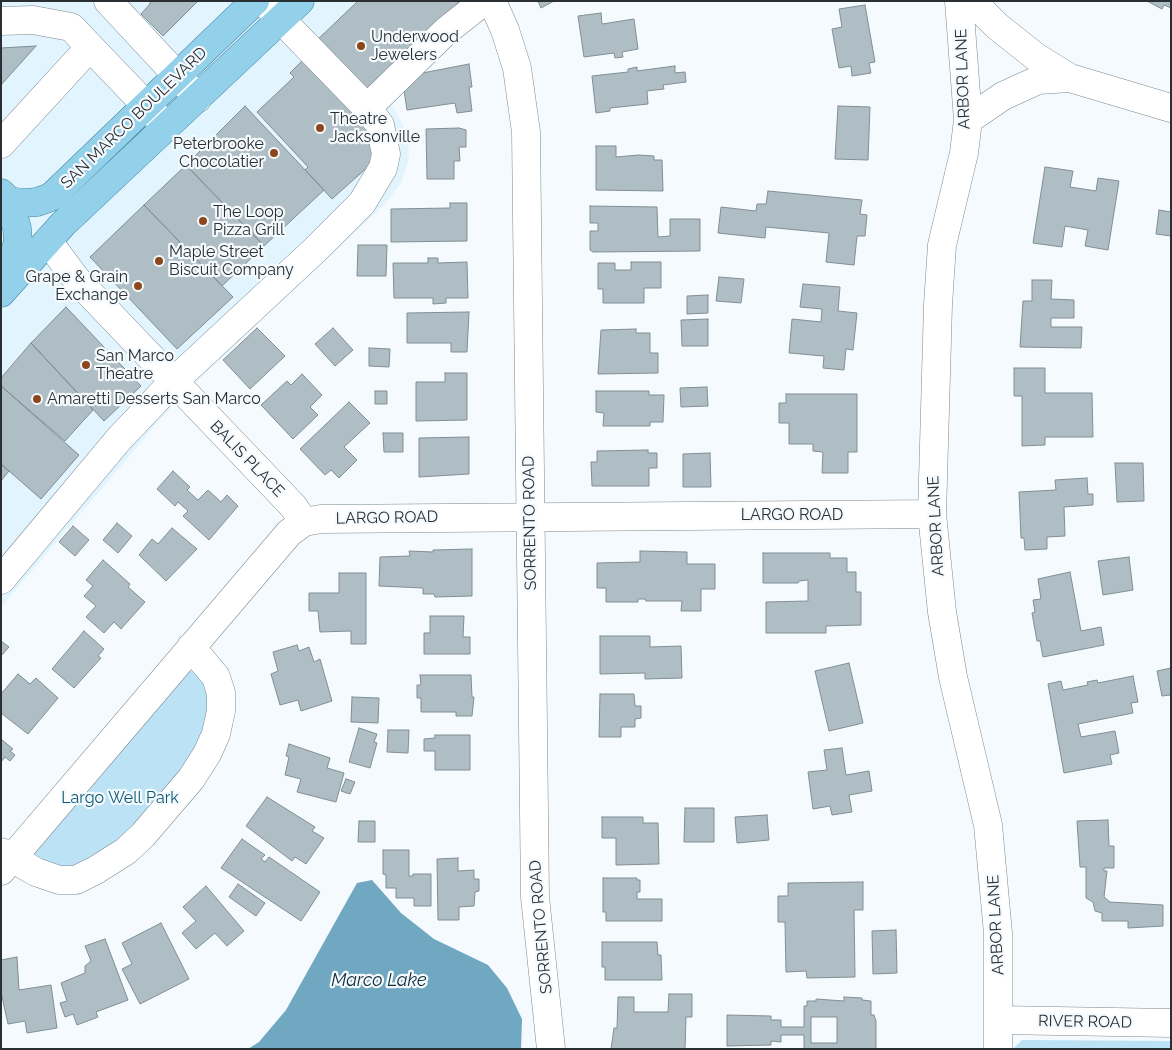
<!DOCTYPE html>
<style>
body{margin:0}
#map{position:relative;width:1172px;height:1050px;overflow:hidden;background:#f4fafd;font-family:Raleway,sans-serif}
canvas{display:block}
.frame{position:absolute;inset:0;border:2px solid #292f32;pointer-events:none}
</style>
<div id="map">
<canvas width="1172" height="1050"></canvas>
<div class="frame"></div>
</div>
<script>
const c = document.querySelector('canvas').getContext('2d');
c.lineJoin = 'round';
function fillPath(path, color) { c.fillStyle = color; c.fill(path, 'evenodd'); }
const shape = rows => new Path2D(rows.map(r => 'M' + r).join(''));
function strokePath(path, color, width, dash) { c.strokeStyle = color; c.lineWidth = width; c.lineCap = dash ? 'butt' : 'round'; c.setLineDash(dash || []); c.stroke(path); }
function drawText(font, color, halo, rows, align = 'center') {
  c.font = font + ' Raleway,sans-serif'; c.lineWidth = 4.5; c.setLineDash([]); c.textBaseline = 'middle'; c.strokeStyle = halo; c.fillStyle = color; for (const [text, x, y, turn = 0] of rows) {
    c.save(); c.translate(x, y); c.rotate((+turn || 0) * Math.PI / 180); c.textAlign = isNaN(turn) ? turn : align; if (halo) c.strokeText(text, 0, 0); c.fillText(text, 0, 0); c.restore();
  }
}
fillPath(shape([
 [1,1,493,1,390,102,408,134,409,158,401,183,386,203,177,400,1,607]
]), '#e2f5ff');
fillPath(shape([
 [193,671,199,673,210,695,205,729,187,769,114,848,63,874,35,857,34,850,187,672],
 [1022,1040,1171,1041,1171,1049,1013,1049]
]), '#bbe2f5');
fillPath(shape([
 [372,880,401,913,434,939,488,965,507,988,522,1019,521,1049,248,1049,259,1042,286,1010,357,883]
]), '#70a7c1');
const building = shape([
 [150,1,198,1,163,36,141,14,150,4,150,1],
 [358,1,460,1,365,93,315,42,358,1],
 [538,1,554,1,541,8,538,1],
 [1147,1,1171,1,1171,8,1164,5,1162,9,1147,1],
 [865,5,875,62,869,63,871,73,852,76,851,66,839,68,832,29,842,27,839,9,865,5],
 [601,13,602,24,634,19,638,49,622,52,623,57,615,58,614,53,584,57,578,16,601,13],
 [36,46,1,85,1,48,36,46],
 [304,59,364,124,375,146,370,165,332,199,305,170,308,167,257,112,294,77,290,73,304,59],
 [469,64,472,87,469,87,472,111,457,113,455,103,407,110,404,90,412,75,469,64],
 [675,66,675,73,685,72,686,82,663,85,664,89,647,91,648,104,610,108,610,111,596,113,592,76,628,72,628,69,637,67,637,71,675,66],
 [245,106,324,190,264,246,186,165,245,106],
 [838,106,870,107,868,160,835,159,838,106],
 [459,128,466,130,466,147,459,147,460,161,454,161,454,179,427,179,426,129,459,128],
 [596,146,616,146,616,157,639,155,654,156,654,160,662,160,663,191,596,190,596,146],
 [186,165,264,246,222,286,144,205,186,165],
 [1045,167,1073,171,1070,187,1096,191,1098,178,1119,181,1108,250,1085,246,1088,230,1065,226,1062,247,1033,243,1045,167],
 [768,191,862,200,860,214,867,215,865,236,857,236,854,265,826,262,829,233,766,227,765,238,718,233,721,207,756,211,757,204,766,204,768,191],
 [450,203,467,203,467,241,391,242,391,209,450,208,450,203],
 [144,205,233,297,177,349,90,257,144,205],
 [590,206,657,207,658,237,670,236,670,219,700,219,700,251,593,252,590,250,590,231,598,231,598,223,590,223,590,206],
 [1159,210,1171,212,1171,236,1156,234,1159,210],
 [358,245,387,245,386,276,357,276,358,245],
 [428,258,438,258,438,263,467,262,468,298,446,298,446,303,433,304,433,298,394,298,393,263,428,263,428,258],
 [631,262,661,262,661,288,644,288,644,303,603,303,603,289,598,289,598,263,615,263,615,270,631,270,631,262],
 [719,277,744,279,741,303,716,301,719,277],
 [1032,280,1052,280,1051,299,1074,300,1074,318,1051,318,1051,327,1082,327,1081,348,1020,347,1023,301,1032,301,1032,280],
 [803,284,840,287,838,311,857,313,853,350,846,349,844,370,823,368,824,356,789,353,792,319,821,322,822,309,800,307,803,284],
 [708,295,708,313,687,314,687,296,708,295],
 [66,307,141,386,104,421,31,343,66,307],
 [469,312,467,352,451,352,451,343,407,343,407,313,469,312],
 [708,319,708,346,682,346,681,320,708,319],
 [257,328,285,356,250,389,223,360,257,328],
 [333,328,353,350,335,366,315,344,333,328],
 [636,329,636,333,650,333,650,353,658,353,658,373,598,374,601,330,636,329],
 [31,343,93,410,65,441,1,386,1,378,31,343],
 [369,348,390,349,389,367,369,366,369,348],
 [1014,368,1045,368,1045,393,1092,393,1093,437,1045,437,1045,445,1022,446,1022,396,1014,396,1014,368],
 [445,373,467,373,467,420,416,421,416,382,445,382,445,373],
 [302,374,322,395,310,407,318,415,293,439,261,405,287,381,291,385,302,374],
 [1,386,79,455,41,499,1,464,1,386],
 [707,387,708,406,681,407,680,388,707,387],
 [375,391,387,391,387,404,375,404,375,391],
 [596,391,649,391,649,395,664,395,663,422,650,422,650,426,603,426,604,413,596,412,596,391],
 [786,394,857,394,857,452,848,452,848,473,822,473,823,452,813,451,813,444,789,444,789,423,779,423,779,403,786,403,786,394],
 [349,402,370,423,344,447,357,460,339,478,331,470,325,475,300,449,349,402],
 [383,433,403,433,403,452,384,452,383,433],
 [469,437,469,474,419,477,419,438,469,437],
 [648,450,648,453,657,453,657,468,649,468,649,486,592,486,591,462,597,462,597,451,648,450],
 [710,453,711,487,683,487,683,454,710,453],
 [1115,463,1143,463,1144,501,1117,502,1115,463],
 [1,464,9,471,1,481,1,464],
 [173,471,190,487,187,490,198,500,208,490,221,502,227,495,238,506,209,540,183,516,188,511,178,502,175,506,157,489,173,471],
 [1087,478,1088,494,1093,494,1093,505,1064,507,1065,536,1047,537,1047,549,1025,550,1024,538,1021,538,1019,492,1056,490,1055,480,1087,478],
 [117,523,132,536,118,553,103,540,117,523],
 [73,526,89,540,75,556,59,542,73,526],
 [172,528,197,549,166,581,139,555,152,539,158,544,172,528],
 [472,549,472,596,435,597,434,594,423,594,423,588,379,586,380,557,410,556,409,551,433,552,433,550,472,549],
 [640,551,687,552,687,564,715,564,715,589,701,589,701,611,681,611,682,601,646,601,645,599,638,599,638,602,606,602,606,588,597,588,597,563,640,562,640,551],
 [763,553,830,553,830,558,847,558,847,572,856,572,856,592,861,592,861,625,826,626,826,633,766,633,766,602,808,601,808,580,799,581,798,583,763,583,763,553],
 [1129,557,1133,590,1103,595,1098,561,1129,557],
 [103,560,130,584,128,587,145,602,121,629,114,622,104,633,86,617,96,606,84,596,93,586,86,580,103,560],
 [1070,572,1081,631,1101,627,1104,645,1043,657,1040,641,1037,641,1032,613,1035,612,1033,600,1041,599,1038,579,1070,572],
 [339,573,366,573,366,644,351,644,351,631,320,632,318,611,309,611,309,593,339,593,339,573],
 [430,616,464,616,463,637,470,637,470,654,424,654,424,633,430,633,430,616],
 [84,631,104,649,98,656,101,658,74,688,52,669,84,631],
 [600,636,650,636,650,647,681,646,682,678,645,679,645,673,600,674,600,636],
 [1,641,9,647,1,656,1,641],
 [297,645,299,651,309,647,314,662,320,659,332,701,301,711,298,700,280,705,271,674,278,671,273,652,297,645],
 [849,663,863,723,829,731,815,671,849,663],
 [1171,668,1171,698,1170,695,1162,696,1157,671,1171,668],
 [18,674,30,684,36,678,58,698,28,734,1,713,1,694,18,674],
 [420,675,471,675,472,697,474,697,472,716,456,716,456,712,421,712,421,698,417,698,417,685,421,685,420,675],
 [1133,676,1138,702,1131,703,1133,713,1078,724,1081,737,1115,731,1119,753,1110,755,1112,764,1064,773,1048,684,1061,681,1063,690,1088,685,1087,682,1097,680,1098,683,1133,676],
 [600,694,634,694,635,706,641,706,641,718,635,719,635,727,621,727,621,737,599,737,600,694],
 [352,697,379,698,378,723,351,722,352,697],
 [359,728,377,734,374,742,377,743,370,768,349,762,359,728],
 [388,730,409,730,408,753,387,752,388,730],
 [435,735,470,735,470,770,435,770,435,751,424,751,424,739,435,738,435,735],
 [1,739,13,749,10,751,15,755,10,761,5,757,1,762,1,739],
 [289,744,330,758,327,768,344,773,336,802,297,792,301,779,285,775,289,757,286,756,289,744],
 [842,748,846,775,869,771,872,791,849,795,852,812,832,815,830,806,813,809,808,772,827,770,824,750,842,748],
 [346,779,355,782,350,794,341,791,346,779],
 [267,797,315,827,312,831,324,838,306,864,295,857,292,861,246,826,267,797],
 [685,808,714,808,714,842,684,842,685,808],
 [767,815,769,840,737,843,735,817,767,815],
 [602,817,643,817,643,823,658,823,659,864,616,865,616,838,602,838,602,817],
 [1108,820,1109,846,1114,846,1114,868,1104,868,1104,871,1107,871,1104,897,1110,902,1163,905,1163,926,1128,928,1128,921,1102,921,1102,913,1095,911,1093,902,1086,898,1086,867,1080,867,1077,821,1108,820],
 [359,821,375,821,375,842,358,842,359,821],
 [242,839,265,855,261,859,265,862,269,857,320,892,301,921,221,868,242,839],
 [383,850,409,850,409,876,413,876,413,874,431,874,431,906,414,906,414,898,396,898,396,888,386,888,386,875,383,874,383,850],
 [458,858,458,871,474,870,474,879,479,879,479,891,475,892,474,906,459,907,459,920,438,920,437,859,458,858],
 [603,878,637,878,637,880,640,880,640,892,637,892,637,899,662,899,662,921,606,921,606,912,603,912,603,878],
 [863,882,863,910,854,910,855,977,807,978,806,971,786,972,785,922,778,922,778,896,788,896,788,883,863,882],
 [238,884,265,903,256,916,229,897,238,884],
 [206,886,244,931,227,946,215,933,196,949,182,933,196,921,183,907,206,886],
 [161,923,189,979,140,1004,122,969,132,964,122,943,161,923],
 [896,930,897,973,873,974,872,931,896,930],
 [105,939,128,1000,96,1012,98,1017,77,1025,73,1014,65,1017,60,1003,67,1001,61,983,85,973,85,966,91,961,85,946,105,939],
 [602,942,657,942,658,955,661,955,662,980,605,980,605,967,602,967,602,942],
 [17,957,19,990,51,985,57,1028,27,1033,25,1021,8,1024,1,992,1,960,17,957],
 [669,994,692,994,692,1017,686,1017,685,1049,611,1049,614,1028,617,1028,618,997,634,997,634,1012,668,1012,669,994],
 [844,997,862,998,862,1000,871,1001,871,1015,874,1015,876,1021,876,1049,804,1049,804,1035,781,1035,781,1042,771,1041,771,1045,727,1046,727,1015,771,1016,771,1020,781,1020,781,1027,804,1027,804,1006,807,1006,807,1001,816,1001,816,999,844,1001,844,997],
 [811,1017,837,1017,837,1043,811,1043,811,1017]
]);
fillPath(building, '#afbec5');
strokePath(building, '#808e95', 1);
const minor = shape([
 [108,1,198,98],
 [263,1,367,108],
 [492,1,505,30,517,68,526,132,535,897,551,1049],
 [959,1,968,120,964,153,942,245,938,305,932,514,942,612,953,677,988,825,998,933,998,1049],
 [972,1,997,26,1036,57,1070,78],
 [1,21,33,20,71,27,163,123],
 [968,120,1003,96,1038,80,1070,78,1171,108],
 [1,144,90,47],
 [48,241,76,279,293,506,304,522],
 [1,580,119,439,173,382,315,250,362,203,383,168,386,154,380,125,367,108,446,31,484,1],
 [1,852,36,872,59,880,76,880,96,870,126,851,143,835,191,779,207,754,216,734,221,711,221,693,216,677,191,647],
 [1,871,289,533,304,522,321,519,932,514],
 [999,1020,1171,1023]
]);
const major = shape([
 [1,193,9,201,24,203,37,202,51,197,255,1],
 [1,275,13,258,18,242,17,228,9,201],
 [1,293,63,224,300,1]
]);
strokePath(minor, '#7b8990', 29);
strokePath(major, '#3f84a0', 29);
strokePath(minor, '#fff', 28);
strokePath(major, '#93d0e9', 28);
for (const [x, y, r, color] of [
 [361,46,5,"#8c471d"],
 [320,128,5,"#8c471d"],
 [274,153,5,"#8c471d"],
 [203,221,5,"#8c471d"],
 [159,261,5,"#8c471d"],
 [138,286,5,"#8c471d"],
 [86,365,5,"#8c471d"],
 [37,399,5,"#8c471d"]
]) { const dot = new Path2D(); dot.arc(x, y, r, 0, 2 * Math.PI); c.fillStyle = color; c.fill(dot); strokePath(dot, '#f4fafd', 2); }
drawText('16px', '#292f32', '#f4fafd', [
 ["Underwood",371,37],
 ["Jewelers",371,55],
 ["Theatre",330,119],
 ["Jacksonville",330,137],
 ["Peterbrooke",264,144,"right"],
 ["Chocolatier",264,162,"right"],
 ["The Loop",213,212],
 ["Pizza Grill",213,230],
 ["Maple Street",169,252],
 ["Biscuit Company",169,270],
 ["Grape & Grain",128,277,"right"],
 ["Exchange",128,295,"right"],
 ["San Marco",96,356],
 ["Theatre",96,374],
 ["Amaretti Desserts San Marco",47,399]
], 'left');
drawText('16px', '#292f32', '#f4fafd', [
 ["ARBOR LANE",963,79,-92],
 ["SAN MARCO BOULEVARD",134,118,-44],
 ["BALIS PLACE",247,459,46],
 ["LARGO ROAD",792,515],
 ["LARGO ROAD",387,518,-1],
 ["SORRENTO ROAD",530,523,-91],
 ["ARBOR LANE",936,526,-93],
 ["ARBOR LANE",996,925,-93],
 ["SORRENTO ROAD",541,927,-95],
 ["RIVER ROAD",1085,1022,1]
]);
drawText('16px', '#0c5772', '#f4fafd', [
 ["Largo Well Park",120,798]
]);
drawText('italic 18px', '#112d39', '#f4fafd', [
 ["Marco Lake",379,981]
]);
</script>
